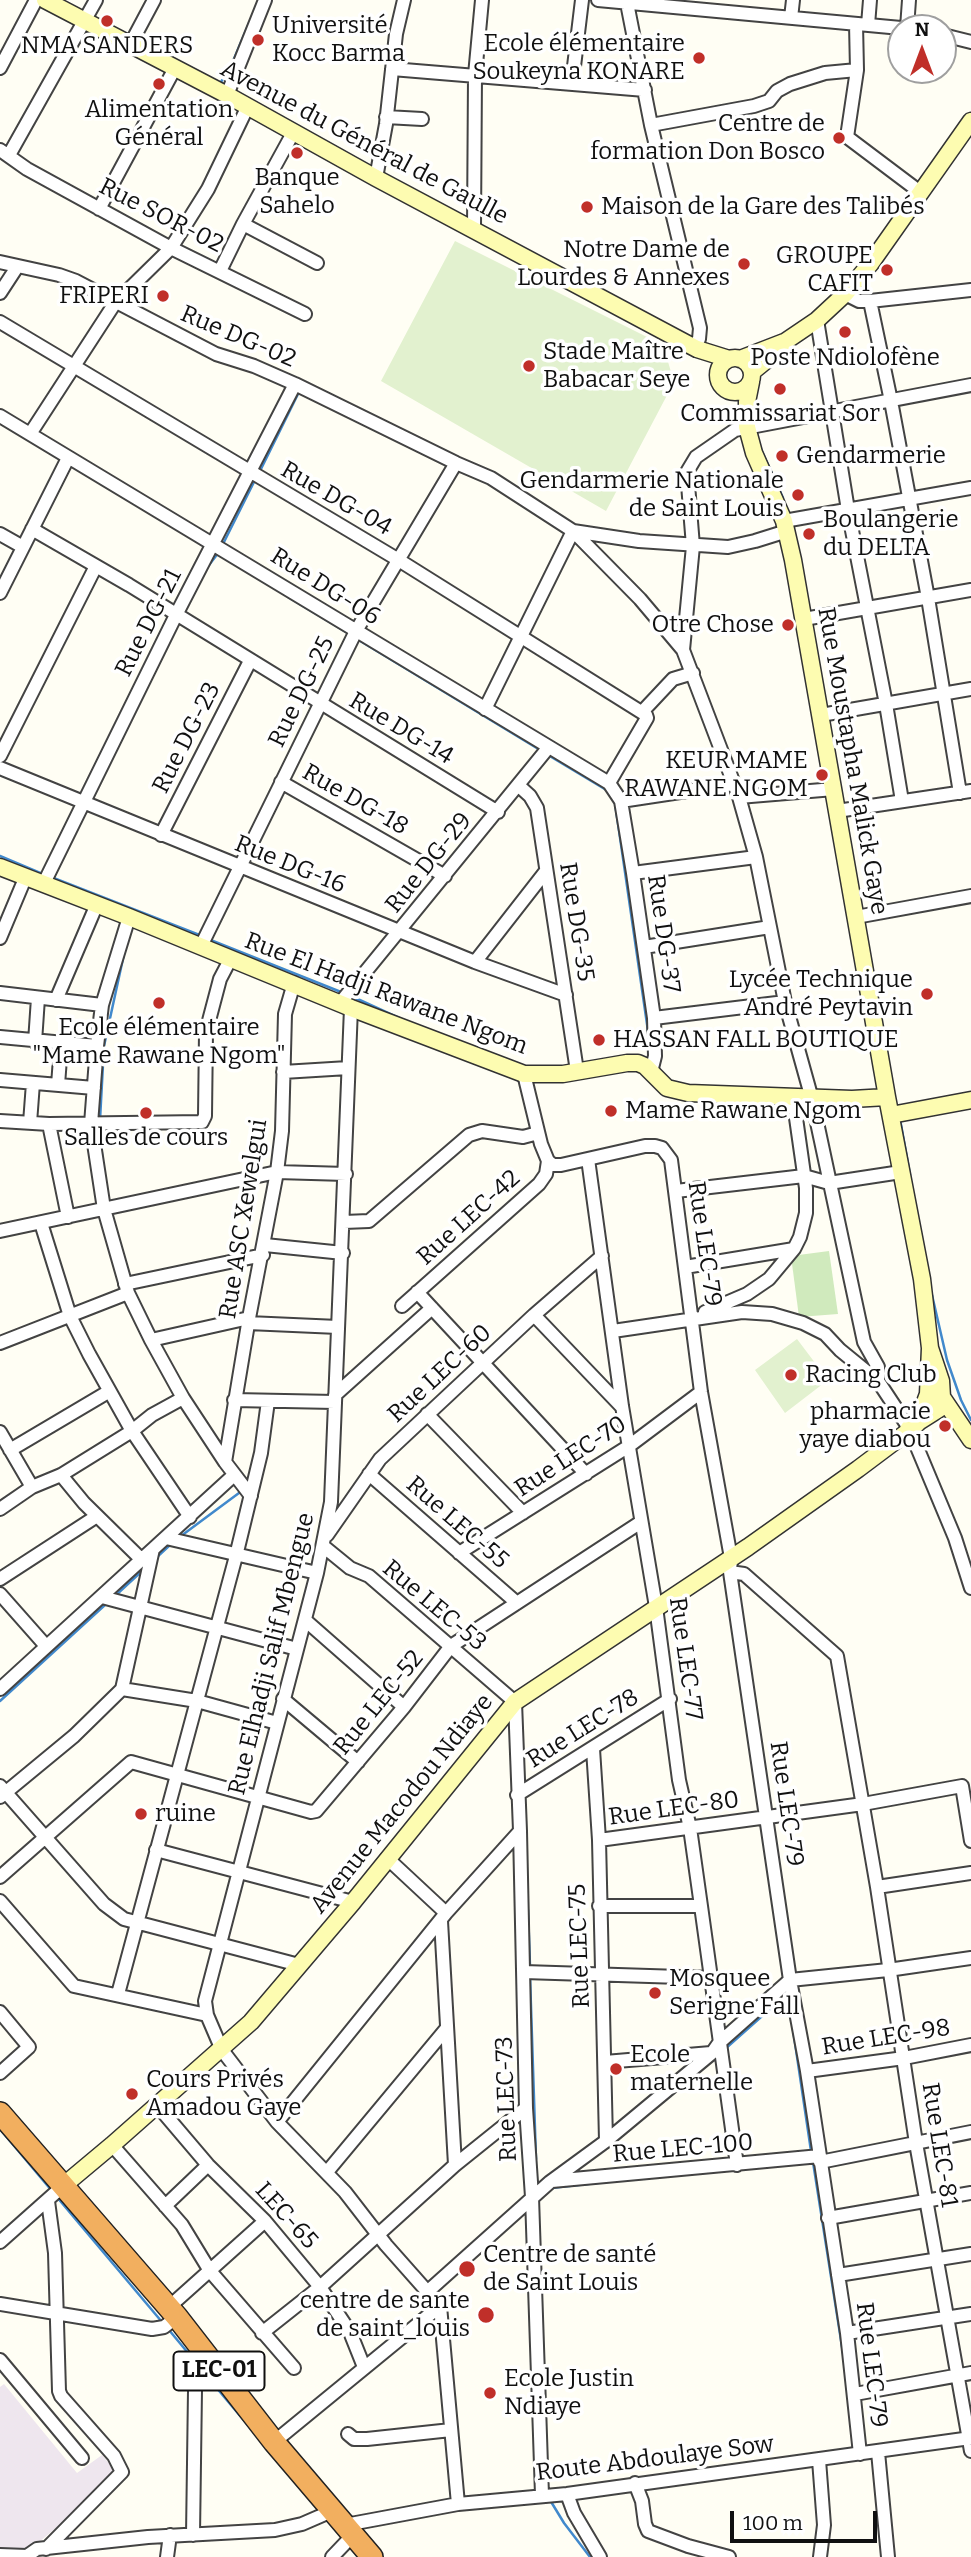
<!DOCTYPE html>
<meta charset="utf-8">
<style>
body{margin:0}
#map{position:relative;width:971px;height:2557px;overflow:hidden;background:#fffef4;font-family:Bitter,serif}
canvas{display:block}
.north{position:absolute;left:887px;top:14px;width:70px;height:70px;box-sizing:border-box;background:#fff;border:2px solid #9f9f9f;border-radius:50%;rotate:0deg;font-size:19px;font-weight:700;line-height:28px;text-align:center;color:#101010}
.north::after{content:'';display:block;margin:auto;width:24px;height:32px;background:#c02f29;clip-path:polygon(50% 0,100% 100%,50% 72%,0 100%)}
.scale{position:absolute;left:730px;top:2511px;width:147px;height:32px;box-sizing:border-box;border:4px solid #101010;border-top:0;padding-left:9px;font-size:21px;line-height:24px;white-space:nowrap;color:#101010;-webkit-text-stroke:5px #fff;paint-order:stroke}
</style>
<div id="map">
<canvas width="971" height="2557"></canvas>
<div class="north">N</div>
<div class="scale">100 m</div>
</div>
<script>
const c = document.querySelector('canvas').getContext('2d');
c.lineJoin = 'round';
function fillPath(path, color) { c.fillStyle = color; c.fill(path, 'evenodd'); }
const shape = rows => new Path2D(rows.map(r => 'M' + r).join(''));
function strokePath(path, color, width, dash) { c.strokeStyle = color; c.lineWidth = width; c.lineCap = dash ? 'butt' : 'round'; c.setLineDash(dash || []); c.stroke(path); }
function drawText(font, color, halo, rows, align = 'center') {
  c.font = font + ' Bitter,serif'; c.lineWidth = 7; c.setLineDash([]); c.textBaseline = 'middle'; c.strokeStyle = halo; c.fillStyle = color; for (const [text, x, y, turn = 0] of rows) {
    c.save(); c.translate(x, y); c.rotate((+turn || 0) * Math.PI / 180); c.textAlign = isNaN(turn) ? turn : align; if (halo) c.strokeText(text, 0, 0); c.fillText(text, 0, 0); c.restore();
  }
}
fillPath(shape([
 [4,2384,77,2473,102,2455,119,2475,26,2553,0,2550,0,2387]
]), '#eee6ee');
fillPath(shape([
 [829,1251,838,1314,799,1317,791,1256]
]), '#d0eabd');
fillPath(shape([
 [455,241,663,345,674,382,606,511,381,381],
 [797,1339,828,1380,785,1413,755,1370]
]), '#e2f1cf');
strokePath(shape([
 [911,25,932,28],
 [221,82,231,66,249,23],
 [760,447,783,498],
 [260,471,299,392],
 [222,546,255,480],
 [206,569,219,552],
 [288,597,351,635],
 [357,639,540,750],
 [548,755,608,791],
 [615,803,648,1031],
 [0,856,45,875],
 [51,877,202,936],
 [208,939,341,992],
 [351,996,399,1018],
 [900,1119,910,1175],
 [100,1120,104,1046,124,954],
 [100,1127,102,1155],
 [932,1295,947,1360,961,1400,971,1420],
 [181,1536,243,1490],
 [157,1557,170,1545],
 [116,1595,142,1571],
 [0,1701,106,1604],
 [275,1710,290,1653],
 [528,1910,530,1966],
 [530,1976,536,2159],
 [791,2016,811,2151],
 [725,2049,770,2009,788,1999],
 [0,2129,52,2191],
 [813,2162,843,2353],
 [551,2188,634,2179],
 [56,2196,162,2322],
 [169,2330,198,2365],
 [204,2373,252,2430],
 [550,2500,564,2523,590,2557]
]), '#4189cc', 2.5);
const street = shape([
 [598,0,901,28],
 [627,3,651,125,700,328,699,339,694,347],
 [791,18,793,0],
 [856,24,857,70,847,137,920,192],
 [868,25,870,0],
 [907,28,909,0],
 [943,35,971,42],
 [130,45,154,0],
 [0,68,36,0],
 [392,69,645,90],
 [572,83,582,0],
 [227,95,265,0],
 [386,117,422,119],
 [651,125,754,106,769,101,777,91,790,84,825,73,857,70],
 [0,150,27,169,171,248,305,314],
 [9,155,96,0],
 [376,178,386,124,396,34,404,0],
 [99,209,175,68],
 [243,224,317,263],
 [474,229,475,75,482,0],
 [0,262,59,275,76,281,216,354,254,366,295,384,456,463,491,478,573,531,640,599,683,650,739,797,756,857,785,1002,812,1099,864,1342,878,1367,878,1381,909,1428,955,1538,971,1588],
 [220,271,243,224,293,133],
 [0,293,17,267],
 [845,294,859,301,870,301,971,290],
 [870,301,891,401,928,598,960,793],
 [817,320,848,510,886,704,902,801],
 [0,322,397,559,646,715,647,718,609,783],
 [0,416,609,783,621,801,633,873,654,1018,655,1056,651,1072],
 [30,434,115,303,171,248,208,189,248,106],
 [784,521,971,488],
 [32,529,129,585,498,812],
 [0,534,23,547],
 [0,593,68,458],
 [804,619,971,590],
 [683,650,693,546,687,472,696,457,735,430,971,385],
 [485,709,573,531,639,541,728,547,755,541,787,531],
 [642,712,673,679,693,673],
 [821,715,971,689],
 [0,756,96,566],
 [0,768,475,962,566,995],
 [281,782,445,876],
 [519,786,530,796,537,808,577,1071],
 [739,797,834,789],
 [621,801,733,784],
 [837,811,971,791],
 [161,835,250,661],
 [633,873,756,857],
 [44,883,176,615,295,384],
 [129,917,102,1005,97,1046,91,1124,104,1209,128,1293,151,1340,183,1398,225,1462,251,1496],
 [856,917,971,896],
 [0,938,26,876],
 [201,946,356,631,456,463],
 [644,947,770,927],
 [475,962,546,871],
 [0,993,102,1005],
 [56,1000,97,904],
 [340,1003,548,748],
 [351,1008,331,1502,317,1573,205,2001,207,2015,222,2050,277,2122,345,2192,386,2245,440,2306,458,2504],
 [654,1018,785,1002],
 [0,1037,97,1046],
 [35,1042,38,998],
 [283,1072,348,1068],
 [524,1074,541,1144,548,1161],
 [0,1080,94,1088],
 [58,1085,61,1045],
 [0,1121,49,1124,202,1122,205,1116,206,1032,220,979,231,958],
 [30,1123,33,1083],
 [49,1124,68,1217],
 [588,1159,622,1406,656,1607,679,1780,690,1828,701,1906,737,2165],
 [548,1161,553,1165,561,1165,645,1146,655,1146,662,1148,671,1160,701,1392,731,1558,730,1572,790,1980,807,2071,847,2333,860,2454],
 [676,1191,804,1176,829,1183,901,1172],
 [344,1222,369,1221,469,1135,482,1131,523,1137,538,1133],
 [41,1223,70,1316,89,1354,132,1431,190,1517],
 [0,1231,277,1172,346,1174],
 [265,1245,343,1253],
 [685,1267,794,1249],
 [125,1284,263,1255],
 [417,1292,586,1474],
 [402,1306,539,1184,546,1174,548,1161],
 [705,1312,747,1294,769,1279,794,1249,800,1237,806,1213,806,1188,793,1097],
 [534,1315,621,1406],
 [248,1323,338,1327],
 [613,1331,742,1312,772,1314,803,1323,825,1334,840,1350,878,1381],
 [151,1340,249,1318],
 [0,1343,128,1293],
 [335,1395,432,1308],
 [234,1400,335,1402],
 [427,1414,523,1513],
 [0,1432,32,1487],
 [10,1450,108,1392],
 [225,1462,249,1318,277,1172,282,1131,285,1014,294,983],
 [369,1474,517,1603],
 [61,1475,84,1503,142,1560],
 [0,1509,32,1487,61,1475,132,1431,152,1415,183,1398],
 [327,1535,380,1459,534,1315,602,1256],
 [166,1538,317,1573],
 [323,1546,350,1568,369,1576,515,1702,520,1831,526,2108,532,2197,542,2495],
 [459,1553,629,1446,701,1392],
 [730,1572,744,1574,837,1656,877,1887,916,2143,971,2451],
 [0,1579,97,1516],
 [0,1594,46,1646],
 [102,1597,297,1649],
 [305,1620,404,1707],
 [0,1689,234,1475],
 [122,1689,197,1701,277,1723],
 [283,1699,358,1762],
 [593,1749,599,1840,606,2141],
 [0,1786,104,1904,124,1919,299,1965],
 [517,1795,670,1699],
 [0,1797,74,1736,122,1689,153,1549],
 [599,1840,863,1804,962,1786,971,1841],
 [156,1850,353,1902],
 [387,1858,446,1913],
 [0,1877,131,1762,311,1812,316,1811,404,1707,451,1646,641,1522],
 [877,1887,971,1873],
 [0,1901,74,1986,207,2015],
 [599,1906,701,1906],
 [441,1921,455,2165],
 [524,1972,712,1978],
 [118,1994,236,1556,261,1453,268,1401],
 [0,2012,29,2047,0,2073],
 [605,2062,711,2053],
 [807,2071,904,2058,971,2045],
 [157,2105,208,2165,265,2221,320,2287,350,2332,364,2367],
 [277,2122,446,1913,520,1831],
 [112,2145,182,2225,210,2271,294,2368],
 [820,2162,971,2132],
 [327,2172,446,2029],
 [552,2181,820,2156],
 [165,2206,208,2165],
 [828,2218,971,2193],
 [0,2242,63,2186],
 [838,2275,971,2254],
 [426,2293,550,2182,606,2141,712,2053,719,2043,790,1980,888,1970,971,1958],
 [0,2304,152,2329,164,2327,177,2317],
 [169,2307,265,2221],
 [262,2333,320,2287,455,2165,526,2108],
 [847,2333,971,2314],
 [0,2360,82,2458],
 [855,2394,971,2373],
 [348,2434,354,2439,367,2439,451,2430],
 [274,2442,440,2306],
 [878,2452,888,2557],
 [819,2460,824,2525,820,2557],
 [635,2483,642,2501,645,2524,648,2531,688,2546,729,2557],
 [567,2494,574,2513,600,2557],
 [345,2525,458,2504,567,2494,971,2438],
 [193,2535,195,2390,207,2355],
 [46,2549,122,2472,114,2456,61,2396,59,2391,55,2253,48,2201],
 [0,2555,27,2556,37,2549,148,2537,275,2530,302,2524,332,2511],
 [167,2557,170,2535],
 [332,2557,353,2535]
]);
const secondary = shape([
 [45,0,227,95,376,178,697,349,729,359],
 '718 375a17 17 0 1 1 34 0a17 17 0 1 1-34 0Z',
 [740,359,784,342],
 [752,372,779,350,786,341,817,320,845,294,871,263,971,121],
 [751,382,747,402,747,427,754,453,784,521,793,560,887,1097,922,1279,930,1348,928,1394,917,1424],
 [0,867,129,917,351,1008,524,1074,563,1074,627,1063,638,1063,645,1066,667,1088,688,1093,852,1099,887,1097],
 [891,1115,971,1100],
 [937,1396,942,1397,971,1440],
 [63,2186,112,2145,251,2022,353,1902,515,1702,748,1547,858,1469,906,1433,909,1428,939,1409,942,1397,941,1381,930,1348]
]);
const highway = shape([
 [0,2113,177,2317,274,2442,372,2557]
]);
strokePath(street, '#434343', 16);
strokePath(secondary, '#323232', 19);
strokePath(highway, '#212121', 24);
strokePath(street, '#fff', 12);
strokePath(secondary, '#fdfcb1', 16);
strokePath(highway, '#f2af5f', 21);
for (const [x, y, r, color] of [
 [107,21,7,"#c02f29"],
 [258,40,7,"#c02f29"],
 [699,58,7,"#c02f29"],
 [159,84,7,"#c02f29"],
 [839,138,7,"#c02f29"],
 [297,153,7,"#c02f29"],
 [587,207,7,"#c02f29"],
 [744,264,7,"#c02f29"],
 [887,270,7,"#c02f29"],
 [163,296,7,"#c02f29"],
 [845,332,7,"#c02f29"],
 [529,366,7,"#c02f29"],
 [780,389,7,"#c02f29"],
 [782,456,7,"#c02f29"],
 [798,495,7,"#c02f29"],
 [809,534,7,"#c02f29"],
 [788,625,7,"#c02f29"],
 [822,775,7,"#c02f29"],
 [927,994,7,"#c02f29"],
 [159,1003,7,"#c02f29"],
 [599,1040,7,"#c02f29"],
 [611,1111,7,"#c02f29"],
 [146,1113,7,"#c02f29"],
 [791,1375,7,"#c02f29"],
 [945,1426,7,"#c02f29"],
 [141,1814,7,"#c02f29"],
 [655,1993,7,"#c02f29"],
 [616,2069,7,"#c02f29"],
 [132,2094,7,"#c02f29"],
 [467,2269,9,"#c02f29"],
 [486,2315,9,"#c02f29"],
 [490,2393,7,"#c02f29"]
]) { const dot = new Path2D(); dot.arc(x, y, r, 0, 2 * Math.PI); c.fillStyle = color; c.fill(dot); strokePath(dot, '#fff', 2.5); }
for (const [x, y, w] of [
 [219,2371,91]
]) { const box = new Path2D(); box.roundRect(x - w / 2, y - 19.5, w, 39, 5); c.fillStyle = '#fff'; c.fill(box); strokePath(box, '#101010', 2); }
drawText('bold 23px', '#101010', null, [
 ["LEC-01",219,2371]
]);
drawText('24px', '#101010', '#fff', [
 ["Université",272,26],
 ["Kocc Barma",272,54],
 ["Ecole élémentaire",685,44,"right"],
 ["Soukeyna KONARE",685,72,"right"],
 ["NMA SANDERS",107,46,"center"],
 ["Alimentation",159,110,"center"],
 ["Général",159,138,"center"],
 ["Centre de",825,124,"right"],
 ["formation Don Bosco",825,152,"right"],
 ["Banque",297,178,"center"],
 ["Sahelo",297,206,"center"],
 ["Maison de la Gare des Talibés",601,207],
 ["Notre Dame de",730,250,"right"],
 ["Lourdes & Annexes",730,278,"right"],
 ["GROUPE",873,256,"right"],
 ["CAFIT",873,284,"right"],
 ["FRIPERI",149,296,"right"],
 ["Stade Maître",543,352],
 ["Babacar Seye",543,380],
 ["Poste Ndiolofène",845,358,"center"],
 ["Commissariat Sor",780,414,"center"],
 ["Gendarmerie",796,456],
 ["Gendarmerie Nationale",784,481,"right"],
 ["de Saint Louis",784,509,"right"],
 ["Boulangerie",823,520],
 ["du DELTA",823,548],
 ["Otre Chose",774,625,"right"],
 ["KEUR MAME",808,761,"right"],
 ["RAWANE NGOM",808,789,"right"],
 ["Lycée Technique",913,980,"right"],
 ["André Peytavin",913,1008,"right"],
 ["Ecole élémentaire",159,1028,"center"],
 ["\"Mame Rawane Ngom\"",159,1056,"center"],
 ["HASSAN FALL BOUTIQUE",613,1040],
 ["Mame Rawane Ngom",625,1111],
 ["Salles de cours",146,1138,"center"],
 ["Racing Club",805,1375],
 ["pharmacie",931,1412,"right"],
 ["yaye diabou",931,1440,"right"],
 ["ruine",155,1814],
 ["Mosquee",669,1979],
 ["Serigne Fall",669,2007],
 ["Ecole",630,2055],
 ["maternelle",630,2083],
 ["Cours Privés",146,2080],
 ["Amadou Gaye",146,2108],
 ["Centre de santé",483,2255],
 ["de Saint Louis",483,2283],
 ["centre de sante",470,2301,"right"],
 ["de saint_louis",470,2329,"right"],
 ["Ecole Justin",504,2379],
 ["Ndiaye",504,2407]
], 'left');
drawText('24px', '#101010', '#fff', [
 ["Avenue du Général de Gaulle",364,143,28],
 ["Rue SOR-02",161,216,27],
 ["Rue DG-02",238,337,23],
 ["Rue DG-04",336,499,30],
 ["Rue DG-06",325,587,32],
 ["Rue DG-21",149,623,-63],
 ["Rue DG-25",302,692,-64],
 ["Rue DG-14",401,729,31],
 ["Rue DG-23",187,738,-63],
 ["Rue Moustapha Malick Gaye",852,761,80],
 ["Rue DG-18",355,800,30],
 ["Rue DG-29",429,863,-51],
 ["Rue DG-16",290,865,22],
 ["Rue DG-35",576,922,81],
 ["Rue DG-37",663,934,82],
 ["Rue El Hadji Rawane Ngom",386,994,21],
 ["Rue LEC-42",469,1218,-42],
 ["Rue ASC Xewelgui",244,1219,-81],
 ["Rue LEC-79",704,1244,82],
 ["Rue LEC-60",440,1374,-43],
 ["Rue LEC-70",571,1457,-33],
 ["Rue LEC-55",457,1523,41],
 ["Rue LEC-53",434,1606,40],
 ["Rue Elhadji Salif Mbengue",272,1654,-76],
 ["Rue LEC-77",685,1659,82],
 ["Rue LEC-52",379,1703,-51],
 ["Rue LEC-78",583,1729,-32],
 ["Avenue Macodou Ndiaye",402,1804,-51],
 ["Rue LEC-79",786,1804,82],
 ["Rue LEC-80",674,1809,-8],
 ["Rue LEC-75",580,1946,-92],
 ["Rue LEC-98",886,2038,-9],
 ["Rue LEC-73",507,2099,-92],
 ["Rue LEC-81",939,2145,81],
 ["Rue LEC-100",683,2149,-5],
 ["LEC-65",286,2216,48],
 ["Rue LEC-79",871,2365,83],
 ["Route Abdoulaye Sow",655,2459,-7]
]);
</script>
